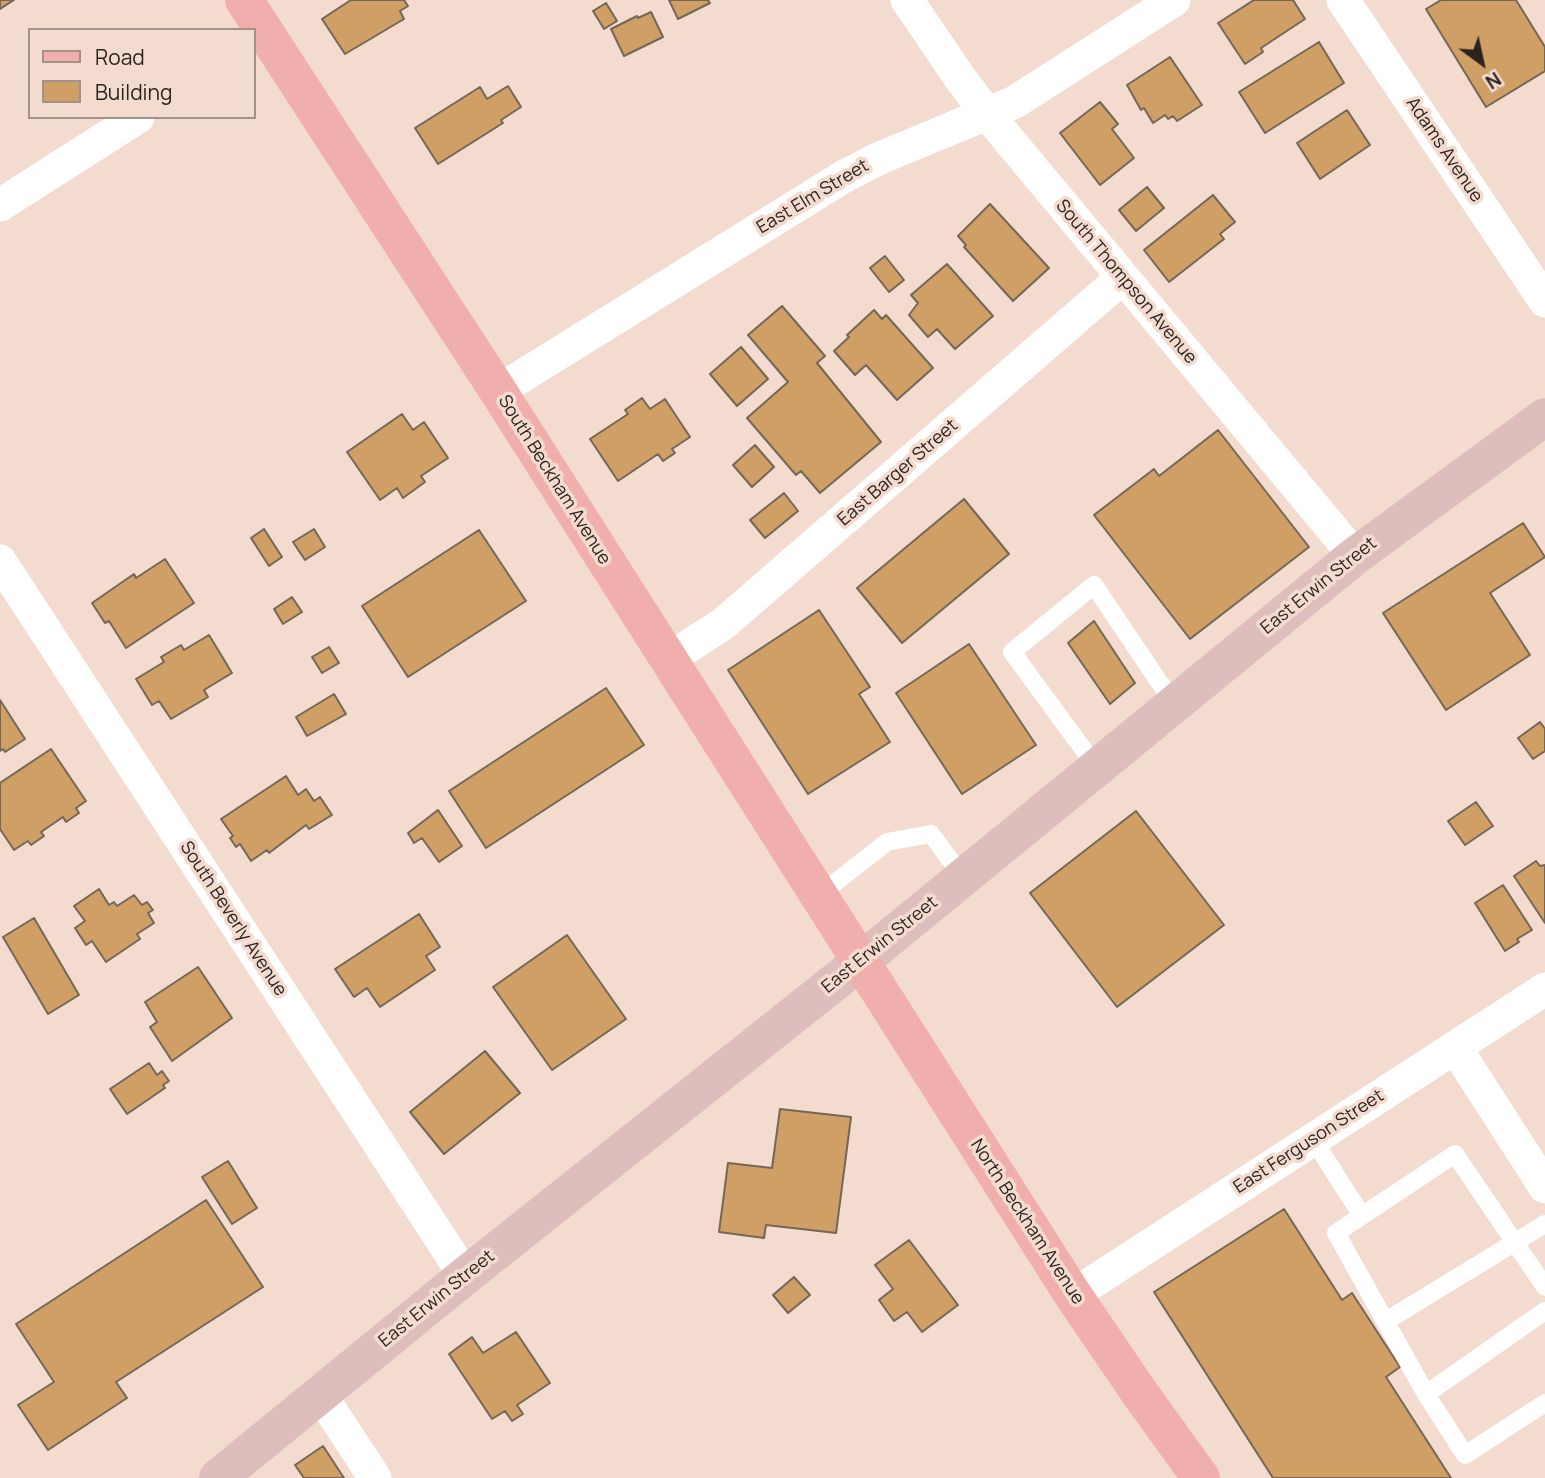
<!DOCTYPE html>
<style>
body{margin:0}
#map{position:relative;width:1545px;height:1478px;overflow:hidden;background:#f3dbd0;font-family:Manrope,sans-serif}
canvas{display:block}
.legend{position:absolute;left:28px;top:28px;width:228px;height:91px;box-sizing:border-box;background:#f3dbd0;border:2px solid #a39189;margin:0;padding:9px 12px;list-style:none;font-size:21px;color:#2b231f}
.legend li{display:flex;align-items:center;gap:14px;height:35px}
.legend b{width:35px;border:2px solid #a39189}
.north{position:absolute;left:1447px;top:28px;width:70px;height:70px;-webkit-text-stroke:5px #f3dbd0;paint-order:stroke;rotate:147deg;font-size:19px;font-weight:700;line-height:28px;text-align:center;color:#2b231f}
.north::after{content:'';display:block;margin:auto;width:24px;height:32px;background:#2b231f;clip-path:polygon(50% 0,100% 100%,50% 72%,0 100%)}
</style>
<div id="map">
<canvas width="1545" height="1478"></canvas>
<ul class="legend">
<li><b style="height:9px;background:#f0afac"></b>Road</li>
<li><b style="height:19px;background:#cf9f66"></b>Building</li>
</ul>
<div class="north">N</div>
</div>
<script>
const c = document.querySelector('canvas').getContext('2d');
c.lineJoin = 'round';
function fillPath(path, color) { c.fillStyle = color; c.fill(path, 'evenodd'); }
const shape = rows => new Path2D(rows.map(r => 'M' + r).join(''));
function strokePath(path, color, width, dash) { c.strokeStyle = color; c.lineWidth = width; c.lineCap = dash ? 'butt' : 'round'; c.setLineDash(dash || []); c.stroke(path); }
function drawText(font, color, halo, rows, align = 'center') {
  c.font = font + ' Manrope,sans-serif'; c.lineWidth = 7; c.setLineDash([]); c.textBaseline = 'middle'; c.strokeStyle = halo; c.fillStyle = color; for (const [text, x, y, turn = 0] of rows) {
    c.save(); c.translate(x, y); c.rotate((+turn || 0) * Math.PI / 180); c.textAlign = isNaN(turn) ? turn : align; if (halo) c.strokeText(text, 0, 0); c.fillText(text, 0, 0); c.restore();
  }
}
const building = shape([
 [0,0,14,0,0,9,0,0],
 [351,0,404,0,408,6,400,11,404,19,345,54,322,19,351,0],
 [669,0,708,0,710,3,678,19,669,0],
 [1254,0,1293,0,1305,19,1261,48,1263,52,1245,64,1218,23,1254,0],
 [1441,0,1516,0,1545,47,1545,71,1486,107,1426,9,1441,0],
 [606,3,617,21,604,29,593,11,606,3],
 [651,12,663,37,624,56,611,29,637,16,638,18,651,12],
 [1319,42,1344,83,1265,133,1239,92,1319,42],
 [1170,57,1202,105,1177,121,1173,116,1168,119,1165,115,1153,123,1144,108,1141,110,1127,85,1170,57],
 [508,86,521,107,501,120,503,123,438,164,415,128,480,87,487,99,508,86],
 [1100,102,1118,124,1112,129,1134,158,1100,185,1060,133,1100,102],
 [1347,110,1370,145,1320,179,1297,143,1347,110],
 [1147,187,1164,208,1136,231,1119,210,1147,187],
 [1213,195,1235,222,1220,234,1224,239,1169,282,1144,250,1213,195],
 [990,204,1049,268,1013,301,964,247,966,245,958,236,990,204],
 [885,256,904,280,889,292,870,268,885,256],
 [947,264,993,316,955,349,937,329,928,337,909,315,918,303,911,295,947,264],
 [782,306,825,356,817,363,881,442,820,493,801,471,796,475,747,418,788,382,748,335,782,306],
 [874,310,882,319,886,315,933,368,897,400,866,365,855,375,834,351,849,337,847,335,874,310],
 [741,347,768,379,737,406,710,374,741,347],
 [642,398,650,409,665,399,690,437,672,449,675,453,663,461,658,454,618,481,590,439,628,414,625,410,642,398],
 [402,414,413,430,424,422,448,458,421,476,425,482,403,498,397,488,380,500,347,452,402,414],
 [1218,430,1309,547,1190,639,1094,515,1154,469,1159,476,1218,430],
 [755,445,774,467,752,487,733,465,755,445],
 [784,493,798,511,765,538,750,520,784,493],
 [964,499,1009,554,902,643,857,588,964,499],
 [1523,523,1545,557,1490,593,1530,655,1446,710,1383,613,1523,523],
 [264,529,282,557,269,566,251,538,264,529],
 [314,529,325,547,305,560,293,542,314,529],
 [479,530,526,601,408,677,362,606,479,530],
 [165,559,194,603,126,648,109,621,105,623,92,603,134,574,136,578,165,559],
 [292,597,302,612,283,624,274,609,292,597],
 [819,610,870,687,859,694,890,742,808,794,728,670,819,610],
 [1094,621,1135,683,1110,704,1068,643,1094,621],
 [209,635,232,673,204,690,208,697,171,719,159,701,152,705,136,679,164,662,161,657,181,645,184,650,209,635],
 [969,644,1036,745,962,794,896,693,969,644],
 [329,647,339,663,322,673,312,657,329,647],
 [606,688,644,745,486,848,449,791,606,688],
 [334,694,346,714,307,736,296,717,334,694],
 [0,700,25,739,5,752,3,749,0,751,0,700],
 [1540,722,1545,729,1545,751,1533,759,1518,738,1540,722],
 [51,749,86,801,76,808,79,813,66,822,63,817,41,832,44,836,31,845,28,841,14,850,0,829,0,783,51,749],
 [286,776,298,795,306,789,314,801,320,797,332,815,309,829,306,825,269,853,267,850,251,861,240,844,236,847,230,838,233,836,221,819,286,776],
 [1476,802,1493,826,1465,845,1448,821,1476,802],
 [438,810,462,846,439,862,422,838,414,843,408,833,438,810],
 [1136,811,1224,925,1117,1007,1030,893,1136,811],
 [1536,861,1540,866,1545,865,1545,923,1514,876,1536,861],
 [1503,885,1532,930,1517,939,1519,942,1505,951,1475,903,1503,885],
 [99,889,109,905,114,902,117,906,134,895,142,905,147,902,153,910,148,913,154,923,137,934,140,939,106,962,92,941,86,945,75,928,85,921,74,906,99,889],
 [419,914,440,947,426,956,435,970,380,1007,367,988,354,997,335,969,419,914],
 [34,918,79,995,48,1014,3,937,34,918],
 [567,935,626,1019,552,1070,493,987,567,935],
 [198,967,232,1018,172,1061,150,1027,157,1022,145,1002,198,967],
 [485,1051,520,1093,444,1154,410,1112,485,1051],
 [149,1063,157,1075,162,1071,169,1081,163,1085,165,1088,127,1114,110,1089,149,1063],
 [780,1109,851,1117,836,1233,766,1225,764,1238,719,1232,728,1163,772,1168,780,1109],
 [228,1161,257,1208,232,1224,202,1177,228,1161],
 [206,1200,263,1287,116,1382,127,1398,48,1450,18,1405,54,1382,16,1324,206,1200],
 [1284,1209,1342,1300,1352,1293,1400,1367,1386,1377,1451,1478,1273,1478,1154,1292,1284,1209],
 [909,1240,958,1305,922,1332,907,1312,894,1321,879,1300,893,1289,875,1265,909,1240],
 [794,1277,810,1295,788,1313,773,1295,794,1277],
 [516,1332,550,1383,517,1405,523,1414,512,1421,505,1411,492,1419,449,1354,472,1337,483,1353,516,1332],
 [323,1446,344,1478,304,1478,295,1465,323,1446]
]);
fillPath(building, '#cf9f66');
strokePath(building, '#756757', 2);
strokePath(shape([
 [1097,768,1012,652,1094,585,1174,704],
 [818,896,887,842,931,834,963,877],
 [1313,1139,1362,1216],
 [1545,1287,1455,1154,1336,1233,1426,1394,1465,1455,1545,1403],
 [1386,1321,1545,1224],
 [1426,1394,1545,1311]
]), '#fff', 18);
strokePath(shape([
 [907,0,960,78,988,115,1355,556],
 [1343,0,1545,301],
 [0,205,138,117],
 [498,391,843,177,880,158,1015,102,1174,0],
 [0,561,465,1276],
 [667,660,723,624,1122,278],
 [1455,1047,1545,1187],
 [1073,1295,1545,989],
 [320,1394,375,1478]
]), '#fff', 33);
strokePath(shape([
 [218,1478,465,1276,860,962,1355,556,1545,417]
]), '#ddbebd', 38);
strokePath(shape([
 [244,0,498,391,1073,1295,1141,1395,1201,1478]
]), '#f0afac', 38);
drawText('18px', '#2b231f', '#f3dbd0', [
 ["Adams Avenue",1444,150,56],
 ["East Elm Street",813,197,-31],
 ["South Thompson Avenue",1126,282,50],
 ["East Barger Street",898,473,-41],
 ["South Beckham Avenue",554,480,58],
 ["East Erwin Street",1319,586,-39],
 ["South Beverly Avenue",233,919,57],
 ["East Erwin Street",880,945,-39],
 ["East Ferguson Street",1309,1142,-33],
 ["North Beckham Avenue",1027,1222,57],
 ["East Erwin Street",437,1299,-39]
]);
</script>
